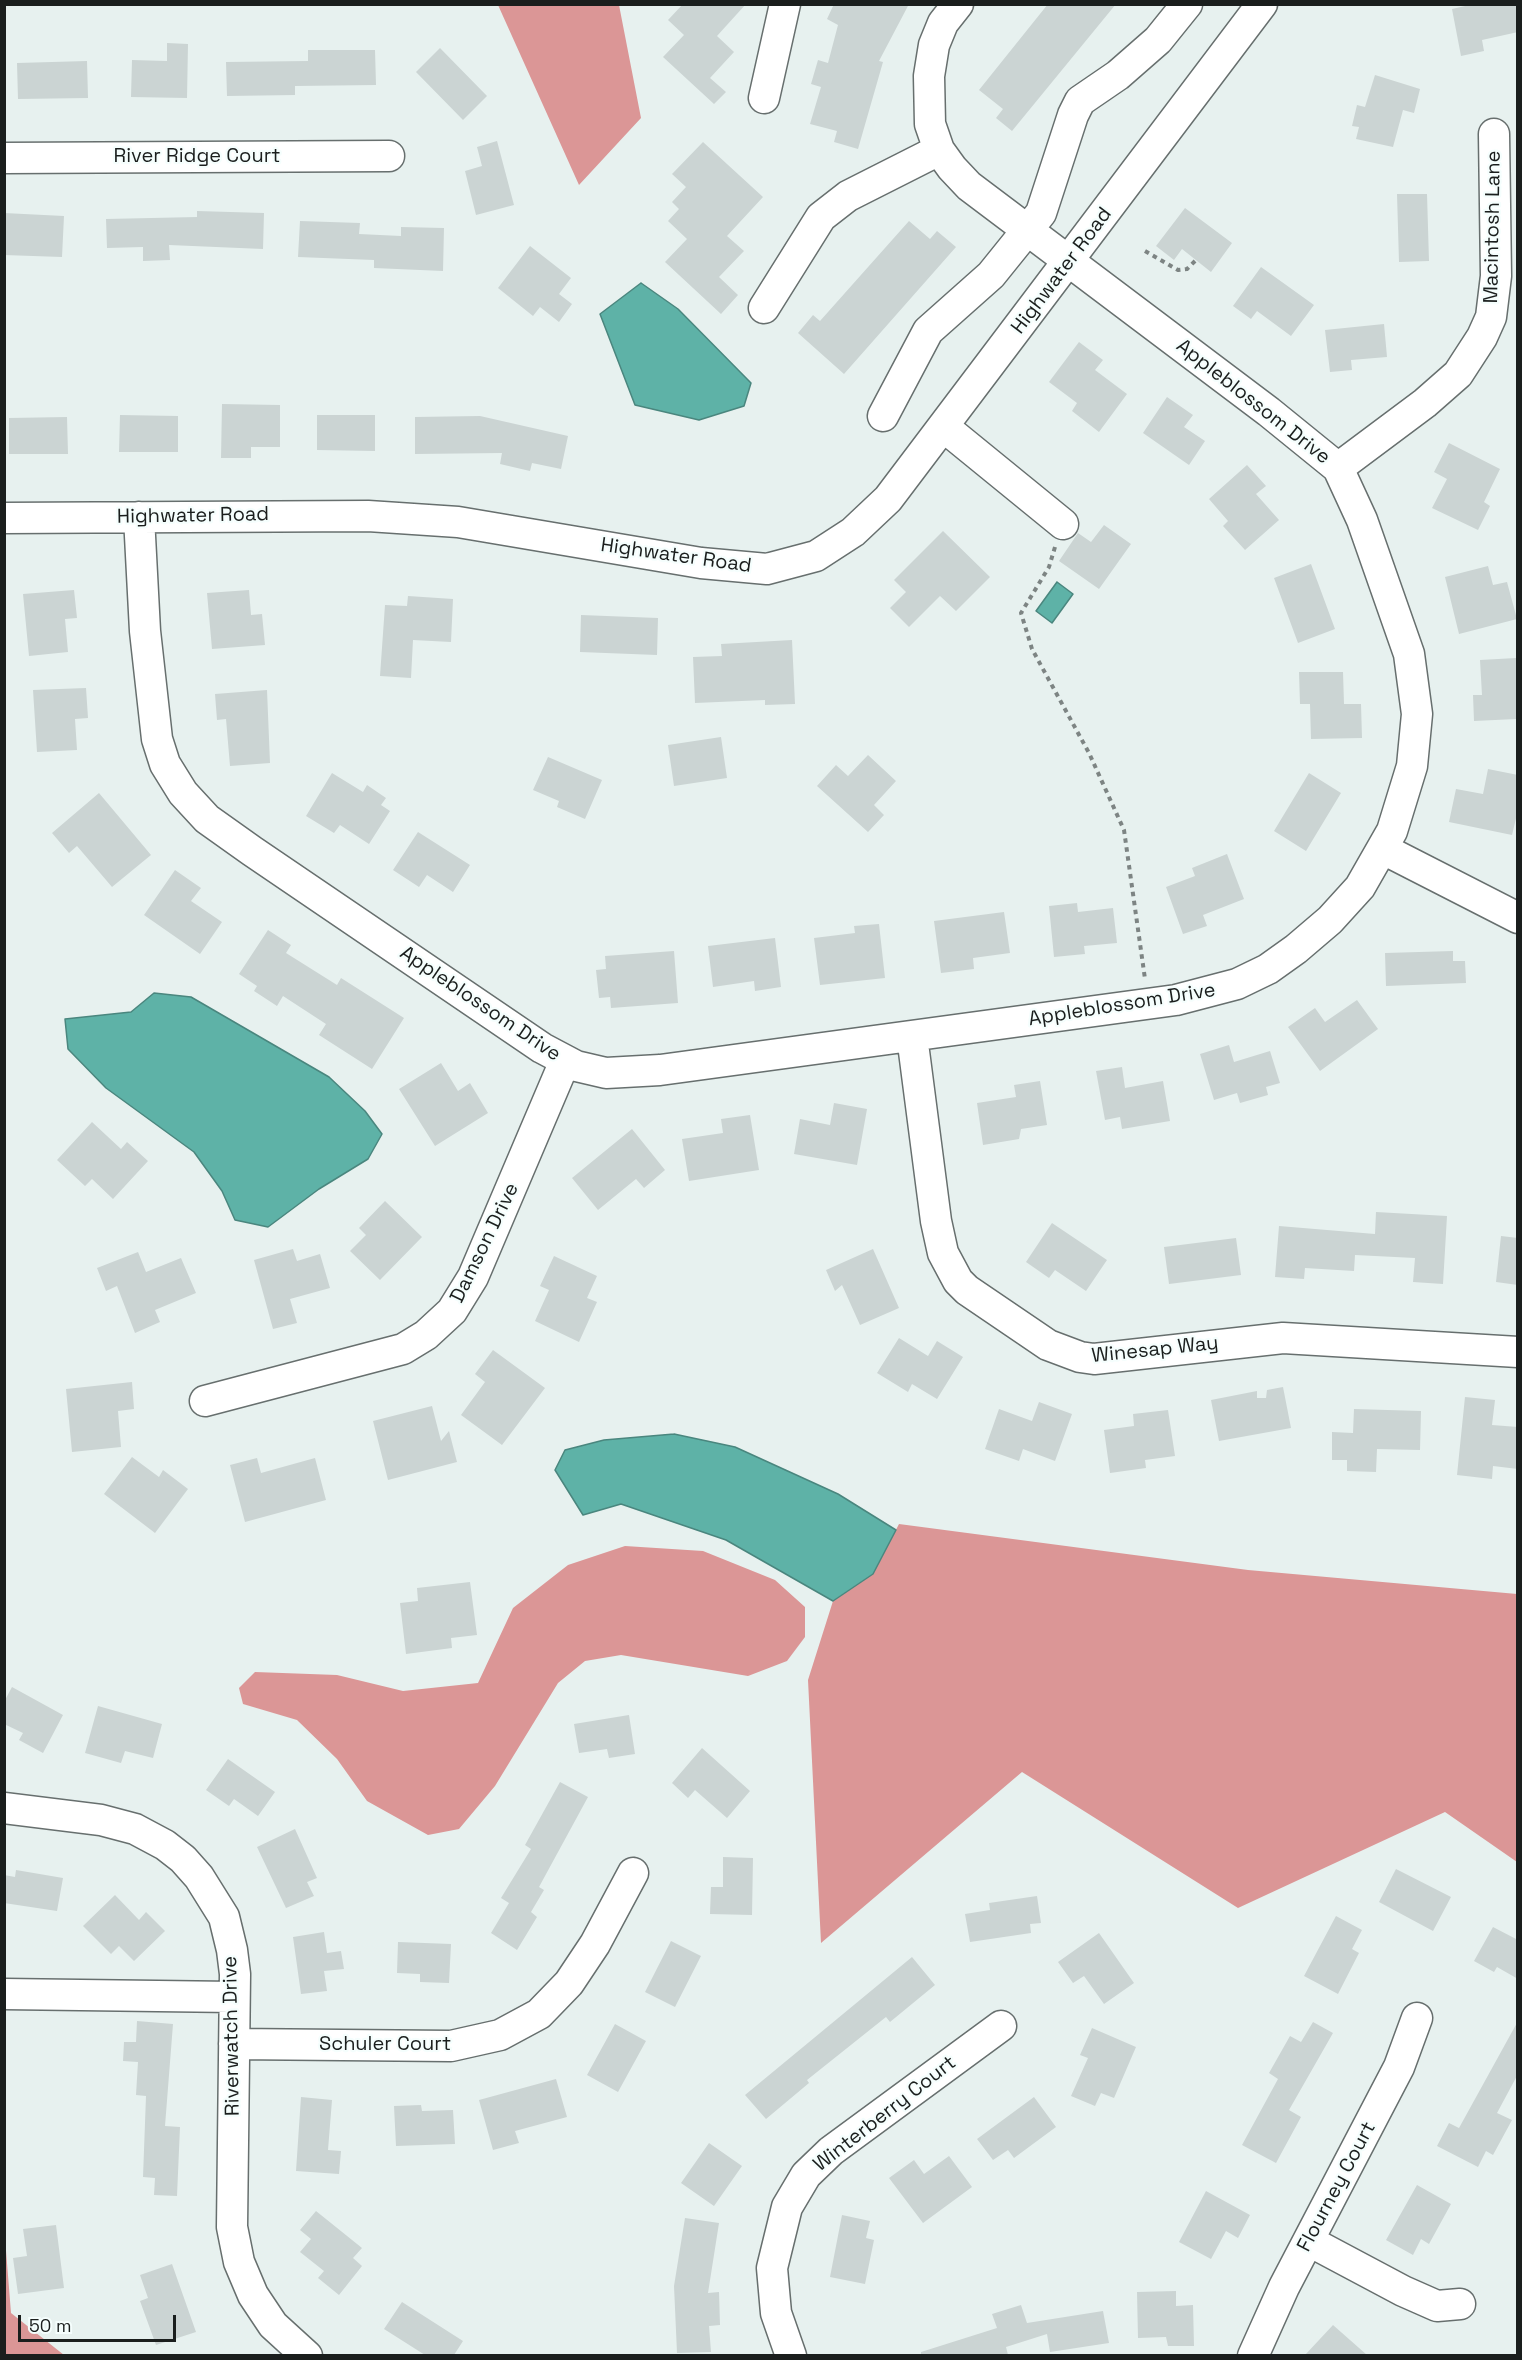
<!DOCTYPE html>
<style>
body{margin:0}
#map{position:relative;width:1522px;height:2360px;overflow:hidden;background:#e7f1ef;font-family:"Space Grotesk",sans-serif}
canvas{display:block}
.frame{position:absolute;inset:0;border:6px solid #1a1e1d;pointer-events:none}
.scale{position:absolute;left:18px;top:2315px;width:158px;height:27px;box-sizing:border-box;border:3px solid #1a1e1d;border-top:0;padding-left:8px;font-size:18px;line-height:21px;white-space:nowrap;color:#1a1e1d;-webkit-text-stroke:4px #f5fefd;paint-order:stroke}
</style>
<div id="map">
<canvas width="1522" height="2360"></canvas>
<div class="frame"></div>
<div class="scale">50 m</div>
</div>
<script>
const context = document.querySelector('canvas').getContext('2d');
context.lineJoin = 'round';
function fill(path, color) {
  context.fillStyle = color;
  context.fill(path, 'evenodd');
}
function poly(rows) {
  const path = new Path2D();
  for (const r of rows) {
    path.moveTo(r[0], r[1]);
    for (let i = 2; i < r.length; i += 2) path.lineTo(r[i], r[i + 1]);
  }
  return path;
}
function trace(path, color, width, dash) {
  context.strokeStyle = color;
  context.lineWidth = width;
  context.lineCap = dash ? 'butt' : 'round';
  context.setLineDash(dash || []);
  context.stroke(path);
}
function label(font, color, halo, rows, align = 'center') {
  context.font = font + ' "Space Grotesk",sans-serif';
  context.lineWidth = 4.5;
  context.setLineDash([]);
  context.textBaseline = 'middle';
  context.strokeStyle = halo;
  context.fillStyle = color;
  for (const [text, x, y, turn = 0] of rows) {
    context.save();
    context.translate(x, y);
    context.rotate((+turn || 0) * Math.PI / 180);
    context.textAlign = isNaN(turn) ? turn : align;
    if (halo) context.strokeText(text, 0, 0);
    context.fillText(text, 0, 0);
    context.restore();
  }
}
const forest = poly([
 [498,5,619,5,641,118,579,185],
 [899,1524,1248,1570,1517,1594,1517,1862,1445,1812,1238,1908,1022,1772,821,1943,808,1680,833,1601,873,1574],
 [625,1546,703,1551,775,1580,805,1607,805,1637,787,1661,748,1676,621,1655,585,1661,558,1683,495,1786,459,1829,428,1835,367,1801,337,1759,297,1720,243,1704,239,1688,255,1672,337,1675,403,1691,478,1683,513,1608,568,1565],
 [5,2238,11,2313,64,2355,5,2355]
]);
const water = poly([
 [641,283,678,309,751,383,744,406,699,420,635,405,600,314,641,283],
 [1057,582,1073,594,1052,623,1036,611,1057,582],
 [154,993,191,997,329,1077,365,1111,382,1134,368,1159,319,1189,268,1227,235,1220,222,1191,194,1152,106,1088,68,1049,65,1019,131,1012,154,993],
 [674,1434,735,1447,838,1494,896,1530,873,1574,833,1601,726,1540,621,1504,583,1515,555,1470,565,1450,604,1440,674,1434]
]);
const building = poly([
 [683,4,746,4,717,36,734,52,710,78,726,92,714,104,663,57,684,35,668,20],
 [834,4,909,4,879,61,883,62,858,149,834,142,837,131,810,124,821,87,811,84,818,60,828,63,838,25,827,19],
 [1048,4,1116,4,1012,131,996,118,1003,109,979,90],
 [1474,4,1518,4,1518,32,1482,40,1484,51,1461,56,1452,9],
 [167,43,188,44,187,98,131,97,132,60,167,61],
 [440,48,487,96,463,120,416,72],
 [308,50,375,50,376,85,295,86,295,95,227,96,226,62,308,61],
 [87,61,88,98,18,99,17,63],
 [1375,75,1420,89,1414,113,1403,110,1393,147,1356,139,1359,127,1352,126,1357,105,1365,107],
 [497,141,514,205,476,215,465,171,482,166,477,147],
 [703,142,763,197,727,236,744,251,719,277,738,295,721,314,665,262,687,239,668,221,679,209,672,202,686,187,672,174],
 [1397,194,1427,194,1429,261,1399,262],
 [1185,208,1232,243,1211,272,1182,249,1174,260,1156,246],
 [197,211,264,213,263,249,169,245,170,260,143,261,143,247,107,248,106,219,197,217],
 [4,213,64,216,62,257,4,255],
 [300,221,360,223,359,234,401,236,401,227,444,228,443,271,374,268,374,260,298,257],
 [909,221,930,239,937,231,956,247,844,374,798,333,813,315,820,321],
 [530,246,571,278,559,294,572,304,559,322,540,307,533,316,498,288],
 [1261,267,1314,305,1291,336,1257,311,1251,319,1233,306],
 [1384,324,1387,357,1351,360,1352,370,1330,372,1325,330],
 [1079,342,1103,360,1095,370,1127,394,1099,432,1072,411,1077,403,1049,382],
 [1167,397,1193,415,1184,427,1205,441,1189,465,1143,433],
 [222,404,280,405,280,447,251,447,251,458,221,458],
 [120,415,178,416,178,452,119,452],
 [317,415,375,415,375,451,317,450],
 [480,416,568,436,561,469,532,463,530,471,500,464,502,453,415,454,415,417],
 [67,417,68,454,9,454,9,418],
 [1449,443,1500,469,1484,502,1490,506,1478,530,1432,508,1447,479,1434,472],
 [1247,465,1266,486,1256,494,1279,520,1245,550,1223,526,1228,521,1209,499],
 [1104,525,1131,544,1099,589,1059,561,1078,533,1091,542],
 [943,531,990,577,956,611,940,596,909,627,890,608,906,592,894,580],
 [1311,564,1335,629,1298,643,1274,578],
 [1488,566,1493,585,1507,582,1517,619,1459,634,1445,577],
 [74,590,77,618,65,619,68,652,29,656,23,594],
 [249,590,251,615,262,614,265,645,212,649,207,593],
 [408,596,453,599,451,642,413,640,411,678,380,676,385,605,407,606],
 [581,615,658,618,657,655,580,652],
 [792,640,795,704,765,705,765,700,695,703,693,657,722,656,721,644],
 [1516,658,1516,719,1474,721,1473,695,1482,695,1480,660],
 [1299,672,1343,672,1344,704,1361,704,1362,738,1311,739,1310,704,1300,704],
 [86,688,88,718,75,719,77,750,37,752,33,690],
 [267,690,270,763,230,766,226,719,217,720,215,694],
 [721,737,727,778,674,786,668,745],
 [868,755,896,781,874,805,884,815,868,832,817,786,836,765,848,776],
 [548,757,602,780,585,819,557,807,559,801,533,790],
 [1488,769,1518,775,1518,810,1512,835,1449,822,1456,789,1483,794],
 [332,773,363,792,367,785,386,798,381,805,390,811,369,844,340,825,334,833,306,816],
 [1309,773,1341,793,1306,851,1274,831],
 [99,793,151,855,112,887,77,846,69,853,52,833],
 [418,832,470,865,453,892,427,875,419,887,393,870],
 [1227,854,1244,899,1203,915,1207,926,1183,934,1166,887,1195,876,1192,868],
 [175,870,201,888,191,901,222,922,200,954,144,915],
 [1077,903,1078,912,1113,908,1117,943,1084,946,1085,954,1054,957,1049,906],
 [1004,912,1010,953,973,958,974,969,941,973,934,921],
 [879,924,885,978,820,985,814,938,855,933,854,926],
 [268,930,291,945,286,953,337,985,341,978,404,1018,372,1069,319,1035,326,1024,283,996,277,1006,254,991,257,986,239,974],
 [775,938,781,987,755,991,754,981,713,987,708,946],
 [674,951,678,1003,611,1008,610,997,599,998,596,970,606,969,605,956],
 [1453,951,1453,961,1465,961,1466,983,1386,986,1385,953],
 [1357,1000,1378,1029,1320,1071,1288,1027,1315,1008,1325,1022],
 [1229,1045,1234,1062,1270,1051,1280,1083,1266,1087,1268,1095,1240,1103,1237,1093,1214,1100,1200,1054],
 [441,1063,458,1091,470,1083,488,1113,435,1146,399,1089],
 [1122,1067,1125,1088,1163,1081,1170,1121,1122,1129,1120,1117,1105,1120,1096,1071],
 [1040,1081,1047,1125,1021,1129,1019,1139,983,1145,977,1103,1016,1097,1014,1085],
 [834,1103,867,1109,857,1165,794,1154,800,1119,830,1125],
 [750,1115,759,1170,689,1181,682,1139,723,1133,721,1119],
 [92,1122,121,1149,127,1142,148,1161,113,1199,92,1179,85,1186,57,1160],
 [632,1129,665,1170,644,1188,636,1179,598,1210,572,1178],
 [385,1201,422,1237,380,1280,350,1251,366,1235,359,1228],
 [1376,1212,1447,1216,1443,1284,1413,1282,1415,1258,1355,1255,1354,1271,1305,1268,1304,1279,1275,1277,1279,1226,1375,1234],
 [1052,1223,1107,1260,1086,1291,1055,1270,1049,1278,1026,1262],
 [1501,1236,1518,1238,1518,1285,1496,1282],
 [1236,1238,1241,1275,1169,1284,1164,1247],
 [293,1249,297,1261,320,1254,330,1288,290,1299,297,1323,273,1329,254,1260],
 [873,1249,899,1308,860,1325,842,1285,835,1291,826,1270],
 [138,1252,146,1272,181,1258,196,1293,155,1310,160,1322,135,1333,117,1286,106,1291,97,1268],
 [554,1256,597,1276,587,1298,597,1302,579,1342,535,1321,549,1290,540,1286],
 [899,1338,928,1356,937,1341,963,1357,937,1399,912,1384,908,1392,877,1373],
 [493,1350,545,1388,502,1445,461,1415,485,1382,475,1374],
 [132,1382,134,1409,118,1411,121,1447,72,1452,66,1389],
 [1283,1387,1291,1428,1219,1441,1211,1400,1257,1391,1257,1398,1266,1398,1267,1390],
 [1465,1397,1495,1400,1492,1425,1518,1427,1518,1469,1493,1466,1492,1479,1457,1475],
 [1039,1402,1072,1414,1055,1461,1023,1449,1019,1461,985,1449,999,1409,1032,1421],
 [432,1406,441,1441,449,1431,457,1462,388,1480,373,1421],
 [1354,1409,1421,1411,1420,1450,1377,1449,1376,1472,1347,1471,1347,1460,1332,1460,1332,1432,1353,1433],
 [1168,1410,1175,1456,1145,1460,1146,1468,1110,1473,1104,1430,1134,1426,1133,1414],
 [132,1457,159,1477,163,1470,188,1489,155,1533,104,1494],
 [257,1458,261,1473,315,1458,326,1500,245,1522,230,1465],
 [470,1582,477,1635,451,1638,452,1648,406,1654,400,1603,418,1601,417,1588],
 [12,1687,63,1715,43,1753,19,1740,23,1733,4,1724,4,1702],
 [98,1706,162,1724,153,1758,125,1751,121,1763,85,1753],
 [629,1715,635,1754,609,1758,607,1749,579,1753,574,1724],
 [702,1748,750,1791,727,1818,695,1790,688,1798,672,1783],
 [228,1759,275,1792,258,1816,234,1799,229,1806,206,1790],
 [560,1782,588,1797,539,1887,544,1890,531,1912,537,1917,517,1950,491,1933,509,1903,501,1898,531,1849,525,1845],
 [295,1829,317,1878,307,1882,314,1896,286,1908,257,1847],
 [723,1857,753,1858,752,1915,710,1914,711,1887,723,1887],
 [1396,1869,1451,1897,1433,1931,1379,1902],
 [16,1870,63,1878,57,1911,4,1903,4,1875,15,1877],
 [115,1895,139,1920,146,1912,165,1931,134,1961,119,1946,111,1954,83,1926],
 [1037,1896,1041,1923,1030,1924,1031,1933,970,1942,965,1914,990,1910,989,1903],
 [1336,1916,1362,1930,1352,1949,1359,1953,1338,1994,1304,1976],
 [1493,1927,1518,1940,1518,1979,1497,1967,1494,1972,1474,1961],
 [324,1932,327,1953,341,1951,344,1969,324,1971,327,1991,301,1994,293,1937],
 [1099,1933,1134,1983,1104,2004,1084,1976,1073,1983,1058,1962],
 [671,1941,701,1956,675,2007,645,1992],
 [398,1942,451,1944,449,1983,420,1982,420,1974,397,1973],
 [912,1957,935,1985,890,2022,886,2017,807,2080,809,2083,766,2119,745,2095],
 [137,2021,173,2024,165,2126,180,2127,177,2196,154,2195,155,2178,143,2177,146,2096,136,2095,138,2062,123,2061,124,2042,136,2042],
 [1518,2021,1518,2074,1497,2113,1512,2120,1493,2155,1486,2151,1478,2167,1437,2146,1449,2123,1459,2128],
 [1313,2022,1333,2033,1289,2110,1301,2117,1276,2163,1242,2145,1278,2079,1269,2073,1290,2036,1301,2042],
 [615,2024,646,2041,618,2092,587,2075],
 [1092,2028,1136,2047,1114,2098,1101,2093,1095,2106,1071,2096,1088,2058,1080,2055],
 [556,2079,567,2117,515,2131,519,2143,493,2150,479,2100],
 [301,2097,332,2100,328,2150,341,2151,339,2174,296,2171],
 [1034,2097,1056,2127,1014,2158,1008,2150,993,2160,977,2139],
 [421,2105,422,2111,453,2110,455,2144,396,2146,394,2106],
 [709,2143,742,2166,714,2206,681,2183],
 [949,2156,972,2187,923,2223,889,2178,914,2160,924,2174],
 [1417,2185,1451,2204,1429,2244,1421,2239,1413,2255,1386,2240],
 [1206,2191,1250,2215,1238,2238,1226,2231,1211,2259,1179,2242],
 [316,2211,362,2248,353,2258,362,2266,339,2295,318,2278,324,2271,300,2252,311,2239,300,2230],
 [842,2215,870,2221,866,2238,874,2240,865,2284,830,2277],
 [685,2218,719,2223,708,2293,719,2292,720,2325,709,2326,711,2352,677,2353,674,2286],
 [56,2225,64,2288,18,2294,13,2258,27,2256,23,2229],
 [172,2264,196,2332,156,2345,140,2301,148,2298,140,2275],
 [1176,2291,1176,2306,1193,2305,1194,2346,1168,2346,1166,2337,1138,2338,1137,2292],
 [402,2302,463,2341,454,2355,425,2355,384,2329],
 [1021,2305,1027,2323,1103,2311,1109,2343,1050,2352,1047,2334,1006,2347,1008,2355,921,2355,921,2352,997,2328,992,2314],
 [1333,2325,1367,2355,1305,2355]
]);
const path = poly([
 [1145,251,1178,270,1187,269,1196,260],
 [1055,547,1049,567,1021,613,1032,649,1089,753,1124,830,1145,979]
]);
const minor = poly([
 [764,98,785,4],
 [4,158,389,156],
 [764,308,821,217,848,196,939,150],
 [883,416,928,331,991,275,1041,213,1073,115,1080,101,1118,75,1158,40,1187,4],
 [944,427,1063,524],
 [1338,468,1425,403,1458,374,1482,337,1491,317,1496,276,1494,134],
 [139,517,145,631,157,739,165,764,183,793,207,819,252,851,542,1048,576,1066,606,1073,660,1070,1176,1000,1237,984,1268,969,1296,949,1330,920,1360,887,1392,831,1412,766,1417,714,1409,654,1362,520,1338,468,1269,412,969,186,952,168,939,150,930,124,929,76,934,45,943,23,958,4],
 [4,518,368,516,458,522,701,563,767,569,816,556,853,532,888,499,1262,4],
 [1383,849,1518,918],
 [912,1036,936,1221,943,1253,958,1281,967,1290,1048,1345,1080,1357,1094,1359,1283,1338,1518,1352],
 [205,1401,403,1349,426,1335,452,1311,473,1277,565,1061],
 [4,1808,101,1820,135,1829,165,1845,183,1859,199,1877,224,1917,232,1950,235,1974,232,2227,239,2262,253,2295,273,2325,307,2356],
 [4,1994,234,1997],
 [234,2044,451,2046,500,2035,539,2014,569,1983,595,1944,633,1873],
 [1309,2241,1403,2291,1437,2306,1460,2304],
 [791,2356,776,2313,772,2268,787,2207,806,2175,831,2151,1001,2026],
 [1253,2356,1284,2287,1399,2067,1417,2018]
]);
const streetNames = [
 ["River Ridge Court",197,157],
 ["Macintosh Lane",1493,227,-89],
 ["Highwater Road",1062,271,-53],
 ["Appleblossom Drive",1253,402,38],
 ["Highwater Road",193,516,-1],
 ["Highwater Road",676,556,8],
 ["Appleblossom Drive",480,1004,34],
 ["Appleblossom Drive",1122,1005,-9],
 ["Damson Drive",485,1243,-64],
 ["Winesap Way",1155,1350,-6],
 ["Riverwatch Drive",232,2036,-91],
 ["Schuler Court",385,2045],
 ["Winterberry Court",885,2114,-38],
 ["Flourney Court",1337,2187,-62]
];
fill(forest, '#db9696');
fill(water, '#5eb2a7');
trace(water, '#4a867e', 1.5);
fill(building, '#cbd4d3');
trace(minor, '#676f6e', 33);
trace(path, '#7d8483', 4, [4.5, 4.5]);
trace(minor, '#fff', 30);
label('20px', '#1a1e1d', '#f5fefd', streetNames);
</script>
